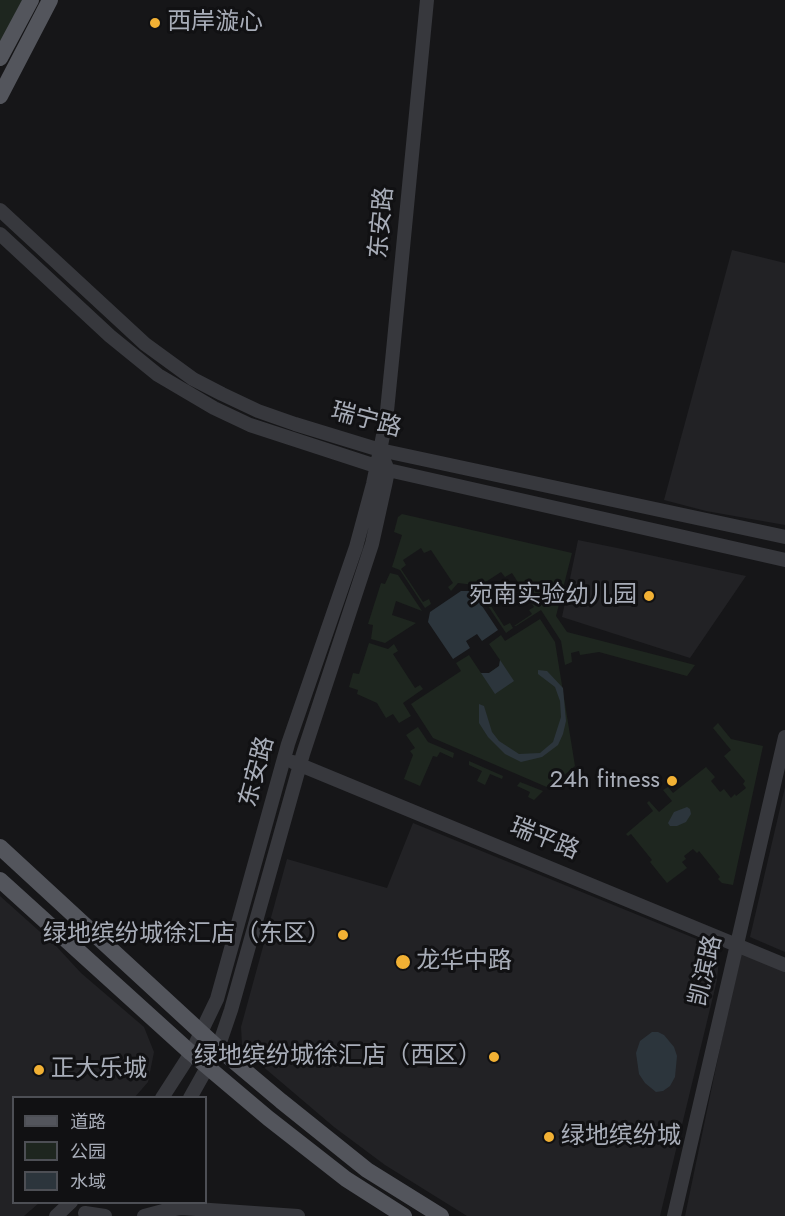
<!DOCTYPE html>
<meta charset="utf-8">
<style>
body{margin:0}
#map{position:relative;width:785px;height:1216px;overflow:hidden;background:#161618;font-family:Jost,"Noto Sans SC",sans-serif}
canvas{display:block}
.legend{position:absolute;left:12px;top:1096px;width:195px;height:108px;box-sizing:border-box;background:#111113;border:2px solid #4d4f55;margin:0;padding:8px 10px;list-style:none;font-size:18px;color:#a8adb8}
.legend li{display:flex;align-items:center;gap:12px;height:30px}
.legend b{width:30px;border:2px solid #4d4f55}
</style>
<div id="map">
<canvas width="785" height="1216"></canvas>
<ul class="legend">
<li><b style="height:8px;background:#53555c"></b>道路</li>
<li><b style="height:16px;background:#1e261f"></b>公园</li>
<li><b style="height:16px;background:#2c353c"></b>水域</li>
</ul>
</div>
<script>
const context = document.querySelector('canvas').getContext('2d');
context.lineJoin = 'round';
function fill(path, color) {
  context.fillStyle = color;
  context.fill(path, 'evenodd');
}
function poly(rows) {
  const path = new Path2D();
  for (const r of rows) {
    path.moveTo(r[0], r[1]);
    for (let i = 2; i < r.length; i += 2) path.lineTo(r[i], r[i + 1]);
  }
  return path;
}
function trace(path, color, width, dash) {
  context.strokeStyle = color;
  context.lineWidth = width;
  context.lineCap = dash ? 'butt' : 'round';
  context.setLineDash(dash || []);
  context.stroke(path);
}
function label(font, color, halo, rows, align = 'center') {
  context.font = font + ' Jost,"Noto Sans SC",sans-serif';
  context.lineWidth = 6;
  context.setLineDash([]);
  context.textBaseline = 'middle';
  context.strokeStyle = halo;
  context.fillStyle = color;
  for (const [text, x, y, turn = 0] of rows) {
    context.save();
    context.translate(x, y);
    context.rotate((+turn || 0) * Math.PI / 180);
    context.textAlign = isNaN(turn) ? turn : align;
    if (halo) context.strokeText(text, 0, 0);
    context.fillText(text, 0, 0);
    context.restore();
  }
}
const built = poly([
 [732,250,785,263,785,525,706,511,664,500],
 [578,540,622,549,746,576,690,658,562,617],
 [785,787,785,952,750,937],
 [413,823,704,942,714,949,719,959,717,980,660,1216,467,1216,385,1165,334,1127,247,1053,242,1045,241,1027,287,859,387,888],
 [0,896,57,947,81,973,144,1027,154,1052,148,1082,135,1097,14,1098,14,1202,39,1203,24,1216,0,1216],
 [740,952,785,972,785,1216,685,1216]
]);
const green = poly([
 [0,0,22,0,0,44],
 [402,514,572,553,556,616,567,632,695,665,687,676,599,652,580,655,579,651,571,653,572,662,565,665,561,641,541,610,516,626,514,626,532,614,529,610,534,607,512,573,505,577,501,572,484,583,487,588,482,592,504,626,510,623,513,628,506,633,474,585,458,583,451,591,448,587,453,583,431,550,424,553,421,548,403,560,406,565,401,569,423,602,429,599,431,604,425,608,400,570,392,567,402,535,394,532,398,517],
 [390,573,398,575,422,611,396,601,392,615,416,623,385,643,371,639,373,625,368,624,381,583,385,584],
 [540,619,555,642,575,766,549,788,433,738,411,704,461,671,456,663,469,655,481,673,489,673,499,666,500,660,489,644,501,635,505,641],
 [369,643,388,649,394,644,398,651,393,654,415,688,420,685,423,689,403,703,411,716,399,723,393,714,386,718,377,703,357,694,358,690,349,687,353,673,359,674],
 [718,723,731,739,763,746,733,885,722,883,718,879,720,877,699,851,697,853,693,849,684,856,686,859,682,862,687,868,667,883,650,862,652,860,631,834,628,836,626,834,653,811,647,803,649,801,659,812,672,801,663,790,668,787,673,793,706,767,715,777,711,781,720,792,724,789,731,798,735,794,736,796,746,788,743,784,745,781,724,756,731,750,713,728],
 [418,727,428,742,454,753,453,758,440,752,437,757,433,756,420,786,404,779,413,755,410,751,415,748,406,735],
 [469,761,503,776,502,779,490,774,485,785,477,781,482,771,469,765],
 [520,782,543,791,534,800,528,797,530,792,517,786]
]);
const water = poly([
 [461,591,472,591,498,630,482,641,477,634,466,641,470,648,453,659,428,622,430,612],
 [500,660,514,681,495,694,481,673,489,673,499,666],
 [538,670,547,671,563,688,566,721,563,734,558,745,542,757,521,762,505,754,488,737,479,723,479,704,484,706,492,732,499,741,519,754,540,753,553,742,561,717,560,701,555,687,538,674],
 [687,807,690,809,691,814,686,822,677,826,670,826,668,823,674,812],
 [652,1032,658,1032,664,1035,674,1047,677,1056,675,1077,670,1086,663,1091,656,1092,645,1083,639,1074,636,1053,640,1041]
]);
const minor = poly([
 [0,210,145,344,193,379,222,394,258,411,295,424,380,450,785,537],
 [0,234,110,336,158,375,214,408,250,425,388,470,785,560],
 [293,762,785,965],
 [162,1098,191,1053,217,999,288,744,356,547,373,484,386,421,393,351,427,0],
 [190,1098,218,1048,231,1010,303,754,372,544,386,481,388,470,385,463],
 [85,1213,105,1216],
 [56,1216,71,1202],
 [144,1216,163,1211,181,1208,298,1216],
 [674,1216,785,737]
]);
const major = poly([
 [0,58,31,0],
 [0,96,50,0],
 [0,847,218,1048,281,1101,367,1170,441,1216],
 [0,880,191,1053,268,1118,346,1179,404,1216]
]);
const markers = [
 [155,23,6,"#f2b134"],
 [649,596,6,"#f2b134"],
 [672,781,6,"#f2b134"],
 [343,935,6,"#f2b134"],
 [403,962,8,"#f2b134"],
 [494,1057,6,"#f2b134"],
 [39,1070,6,"#f2b134"],
 [549,1137,6,"#f2b134"]
];
const poiNames = [
 ["西岸漩心",167,23],
 ["宛南实验幼儿园",637,596,"right"],
 ["24h fitness",660,781,"right"],
 ["绿地缤纷城徐汇店（东区）",331,935,"right"],
 ["龙华中路",416,962],
 ["绿地缤纷城徐汇店（西区）",482,1057,"right"],
 ["正大乐城",51,1070],
 ["绿地缤纷城",561,1137]
];
const streetNames = [
 ["东安路",383,223,-85],
 ["瑞宁路",366,421,15],
 ["东安路",258,772,-75],
 ["瑞平路",544,840,22],
 ["凯滨路",707,971,-77]
];
fill(built, '#222225');
fill(green, '#1e261f');
fill(water, '#2c353c');
trace(minor, '#37383d', 14);
trace(major, '#53555c', 16);
for (const [x, y, r, color] of markers) {
  const dot = new Path2D();
  dot.arc(x, y, r, 0, 2 * Math.PI);
  context.fillStyle = color;
  context.fill(dot);
  trace(dot, '#111113', 2);
}
label('24px', '#a8adb8', '#111113', poiNames, 'left');
label('24px', '#a8adb8', '#111113', streetNames);
</script>
